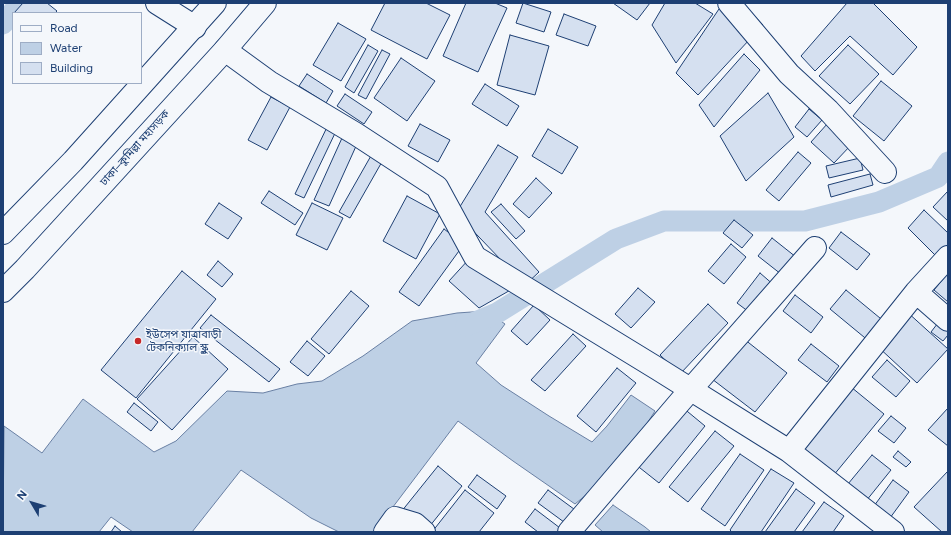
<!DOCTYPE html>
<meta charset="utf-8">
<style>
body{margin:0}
#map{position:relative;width:951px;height:535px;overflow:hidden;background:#f4f7fb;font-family:Figtree,sans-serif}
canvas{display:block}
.frame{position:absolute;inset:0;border:4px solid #1d3f73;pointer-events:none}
.legend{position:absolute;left:12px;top:12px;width:130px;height:72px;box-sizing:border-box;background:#f4f7fb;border:1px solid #9eadc5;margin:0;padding:5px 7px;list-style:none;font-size:12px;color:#1d3f73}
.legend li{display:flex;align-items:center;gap:8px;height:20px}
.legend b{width:20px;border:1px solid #9eadc5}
.north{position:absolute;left:12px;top:483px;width:40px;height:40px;-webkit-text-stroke:3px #f4f7fb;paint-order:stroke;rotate:308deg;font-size:11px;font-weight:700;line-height:16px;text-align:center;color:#1d3f73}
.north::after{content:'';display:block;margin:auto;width:14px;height:18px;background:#1d3f73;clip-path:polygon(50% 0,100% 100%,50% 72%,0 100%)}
</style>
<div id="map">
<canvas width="951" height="535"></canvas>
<div class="frame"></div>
<ul class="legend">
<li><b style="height:5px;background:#f4f7fb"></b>Road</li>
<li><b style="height:11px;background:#bed0e5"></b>Water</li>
<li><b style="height:11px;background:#d5e0f0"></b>Building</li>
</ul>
<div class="north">N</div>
</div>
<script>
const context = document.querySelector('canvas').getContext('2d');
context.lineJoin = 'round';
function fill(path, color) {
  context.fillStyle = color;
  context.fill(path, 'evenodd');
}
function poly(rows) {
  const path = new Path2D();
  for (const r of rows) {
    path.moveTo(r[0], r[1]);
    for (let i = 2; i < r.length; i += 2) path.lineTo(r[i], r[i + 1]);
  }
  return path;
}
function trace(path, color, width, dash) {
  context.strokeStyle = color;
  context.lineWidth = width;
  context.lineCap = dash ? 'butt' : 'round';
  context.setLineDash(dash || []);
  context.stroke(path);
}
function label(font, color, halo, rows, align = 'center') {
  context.font = font + ' Figtree,"Noto Sans Bengali",sans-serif';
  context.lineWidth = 3;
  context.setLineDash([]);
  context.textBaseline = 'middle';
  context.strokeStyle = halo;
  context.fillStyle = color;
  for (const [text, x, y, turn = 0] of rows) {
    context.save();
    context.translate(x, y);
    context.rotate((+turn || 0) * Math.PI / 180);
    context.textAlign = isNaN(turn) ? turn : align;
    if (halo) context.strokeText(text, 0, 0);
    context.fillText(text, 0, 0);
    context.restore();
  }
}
const water = poly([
 [486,311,505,324,476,363,501,385,549,416,592,442,607,426,631,395,655,411,639,436,609,476,575,504,513,461,458,421,374,532,339,532,311,518,241,470,192,532,133,532,111,517,99,532,3,532,4,426,42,453,83,399,154,452,176,441,227,391,263,393,297,384,322,381,363,356,412,321,457,313,486,311],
 [613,505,645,527,651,532,603,532,595,525,613,505]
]);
const canal = poly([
 [3,24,20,3],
 [466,326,497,313,616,239,664,221,805,221,879,202,938,177,948,162]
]);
const building = poly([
 [23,3,47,3,57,11,55,13,14,13,23,3],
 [385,3,426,3,450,15,427,59,371,30,385,3],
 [466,3,495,3,507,8,478,72,443,56,466,3],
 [523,3,551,12,544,32,516,23,523,3],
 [613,3,650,3,637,20,613,3],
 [665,3,695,3,713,14,676,63,652,25,665,3],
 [723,3,742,3,763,25,698,95,676,73,723,3],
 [847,3,873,3,917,47,893,75,850,36,815,71,801,56,847,3],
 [564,14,596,26,588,46,556,35,564,14],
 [338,23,366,39,341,81,313,65,338,23],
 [510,35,549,46,535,95,497,85,510,35],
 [368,45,378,51,354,93,345,87,368,45],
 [848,45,879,74,850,104,819,76,848,45],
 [382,50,390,54,366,99,358,95,382,50],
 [744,54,760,70,714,127,699,105,744,54],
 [401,58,435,81,407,121,374,98,401,58],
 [307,74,333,91,326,103,299,86,307,74],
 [881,81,912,106,884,141,853,116,881,81],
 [485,84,519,106,507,126,472,104,485,84],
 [768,93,794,137,746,181,720,136,768,93],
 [345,94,372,112,364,124,337,106,345,94],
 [271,97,290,107,267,150,248,140,271,97],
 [809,109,822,120,807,137,795,127,809,109],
 [329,123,338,127,304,198,295,194,329,123],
 [828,123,851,145,834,163,811,142,828,123],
 [420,124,450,140,438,162,408,146,420,124],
 [548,129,578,147,562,174,532,156,548,129],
 [342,138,357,144,329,206,314,200,342,138],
 [498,145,518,157,485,212,539,272,525,285,456,213,498,145],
 [798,152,811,163,779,201,766,190,798,152],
 [372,154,383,160,350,218,339,212,372,154],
 [860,158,863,170,829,178,826,166,860,158],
 [870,174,873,185,831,197,828,185,870,174],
 [536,178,552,193,529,218,513,204,536,178],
 [269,191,303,213,295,225,261,203,269,191],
 [948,191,948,221,933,207,948,191],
 [407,196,440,214,416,259,383,241,407,196],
 [219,203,242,218,228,239,205,224,219,203],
 [312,203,343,218,327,250,296,235,312,203],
 [501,204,525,231,516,239,491,212,501,204],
 [924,210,948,233,948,244,936,256,908,228,924,210],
 [734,220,753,235,742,248,723,233,734,220],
 [444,229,464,244,419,306,399,292,444,229],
 [841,232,870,254,857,270,829,248,841,232],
 [772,238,801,261,786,278,758,256,772,238],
 [731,244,746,257,724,284,708,271,731,244],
 [470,258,514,288,479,308,449,281,470,258],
 [218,261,233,274,222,287,207,275,218,261],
 [182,271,216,299,136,398,101,370,182,271],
 [760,273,775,286,753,315,737,303,760,273],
 [948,273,948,302,934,290,948,273],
 [638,288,655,302,631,328,615,314,638,288],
 [846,290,886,323,870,342,830,309,846,290],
 [351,291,369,306,329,354,311,339,351,291],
 [795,295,823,317,811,333,783,311,795,295],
 [708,304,728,323,680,374,660,355,708,304],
 [534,305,550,320,527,345,511,331,534,305],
 [906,311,948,349,917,383,876,345,906,311],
 [211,315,280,369,269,382,200,328,211,315],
 [941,319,948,325,948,335,943,341,931,332,941,319],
 [573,334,586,346,545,391,531,380,573,334],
 [193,337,228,369,172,430,137,399,193,337],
 [744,339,787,373,755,412,712,379,744,339],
 [307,341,325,356,308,376,290,362,307,341],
 [811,344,839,366,827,382,798,360,811,344],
 [887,360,910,381,896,397,872,377,887,360],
 [617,368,636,383,596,432,577,416,617,368],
 [851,387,884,414,833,476,800,449,851,387],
 [134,403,158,422,151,431,127,412,134,403],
 [682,407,705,426,659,483,635,464,682,407],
 [948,408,948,446,928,430,948,408],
 [891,416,906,428,894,443,878,431,891,416],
 [715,431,734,446,688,502,669,487,715,431],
 [898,451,911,462,906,467,893,457,898,451],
 [740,454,764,470,725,526,701,509,740,454],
 [872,455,891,470,862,506,843,490,872,455],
 [438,466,462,486,425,532,397,517,438,466],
 [771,469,794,483,761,532,732,532,730,530,771,469],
 [948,471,948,532,942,532,914,507,948,471],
 [477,475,506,496,497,509,468,487,477,475],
 [893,480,909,492,890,518,874,506,893,480],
 [796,489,815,503,794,532,765,532,796,489],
 [465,490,494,513,479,532,432,532,465,490],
 [548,490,578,512,568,525,538,503,548,490],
 [824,502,844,516,833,532,802,532,824,502],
 [535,509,564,531,563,532,538,532,525,522,535,509],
 [115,526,122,532,111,532,115,526]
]);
const minor = poly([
 [157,3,195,27],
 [729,3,789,74,828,110,885,172],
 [225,50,269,82,356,134,437,187,475,257,658,369,789,451,893,532],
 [916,292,948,320],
 [789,451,916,292,948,257],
 [385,532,395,518,415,524,424,532],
 [569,532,691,389,815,248]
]);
const highway = poly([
 [3,233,73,161,215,3],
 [3,291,25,269,225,50,265,3]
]);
const markers = [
 [138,341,4,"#c62828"]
];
const streetNames = [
 ["ঢাকা–কুমিল্লা মহাসড়ক",135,148,-48]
];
const poiNames = [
 ["ইউসেপ যাত্রাবাড়ী",146,335],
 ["টেকনিক্যাল স্কুল",146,348]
];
fill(water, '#bed0e5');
trace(water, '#687fa3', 1);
trace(canal, '#bed0e5', 21);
fill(building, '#d5e0f0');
trace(building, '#1d3f73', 1);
trace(minor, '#1d3f73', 24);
trace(highway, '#1d3f73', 24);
trace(minor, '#f4f7fb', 22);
trace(highway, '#f4f7fb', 22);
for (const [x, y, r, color] of markers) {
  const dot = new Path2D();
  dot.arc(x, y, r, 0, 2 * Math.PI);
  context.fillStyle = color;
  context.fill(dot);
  trace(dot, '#f4f7fb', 1.5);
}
label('11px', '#1d3f73', '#f4f7fb', streetNames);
label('11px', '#1d3f73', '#f4f7fb', poiNames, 'left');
</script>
